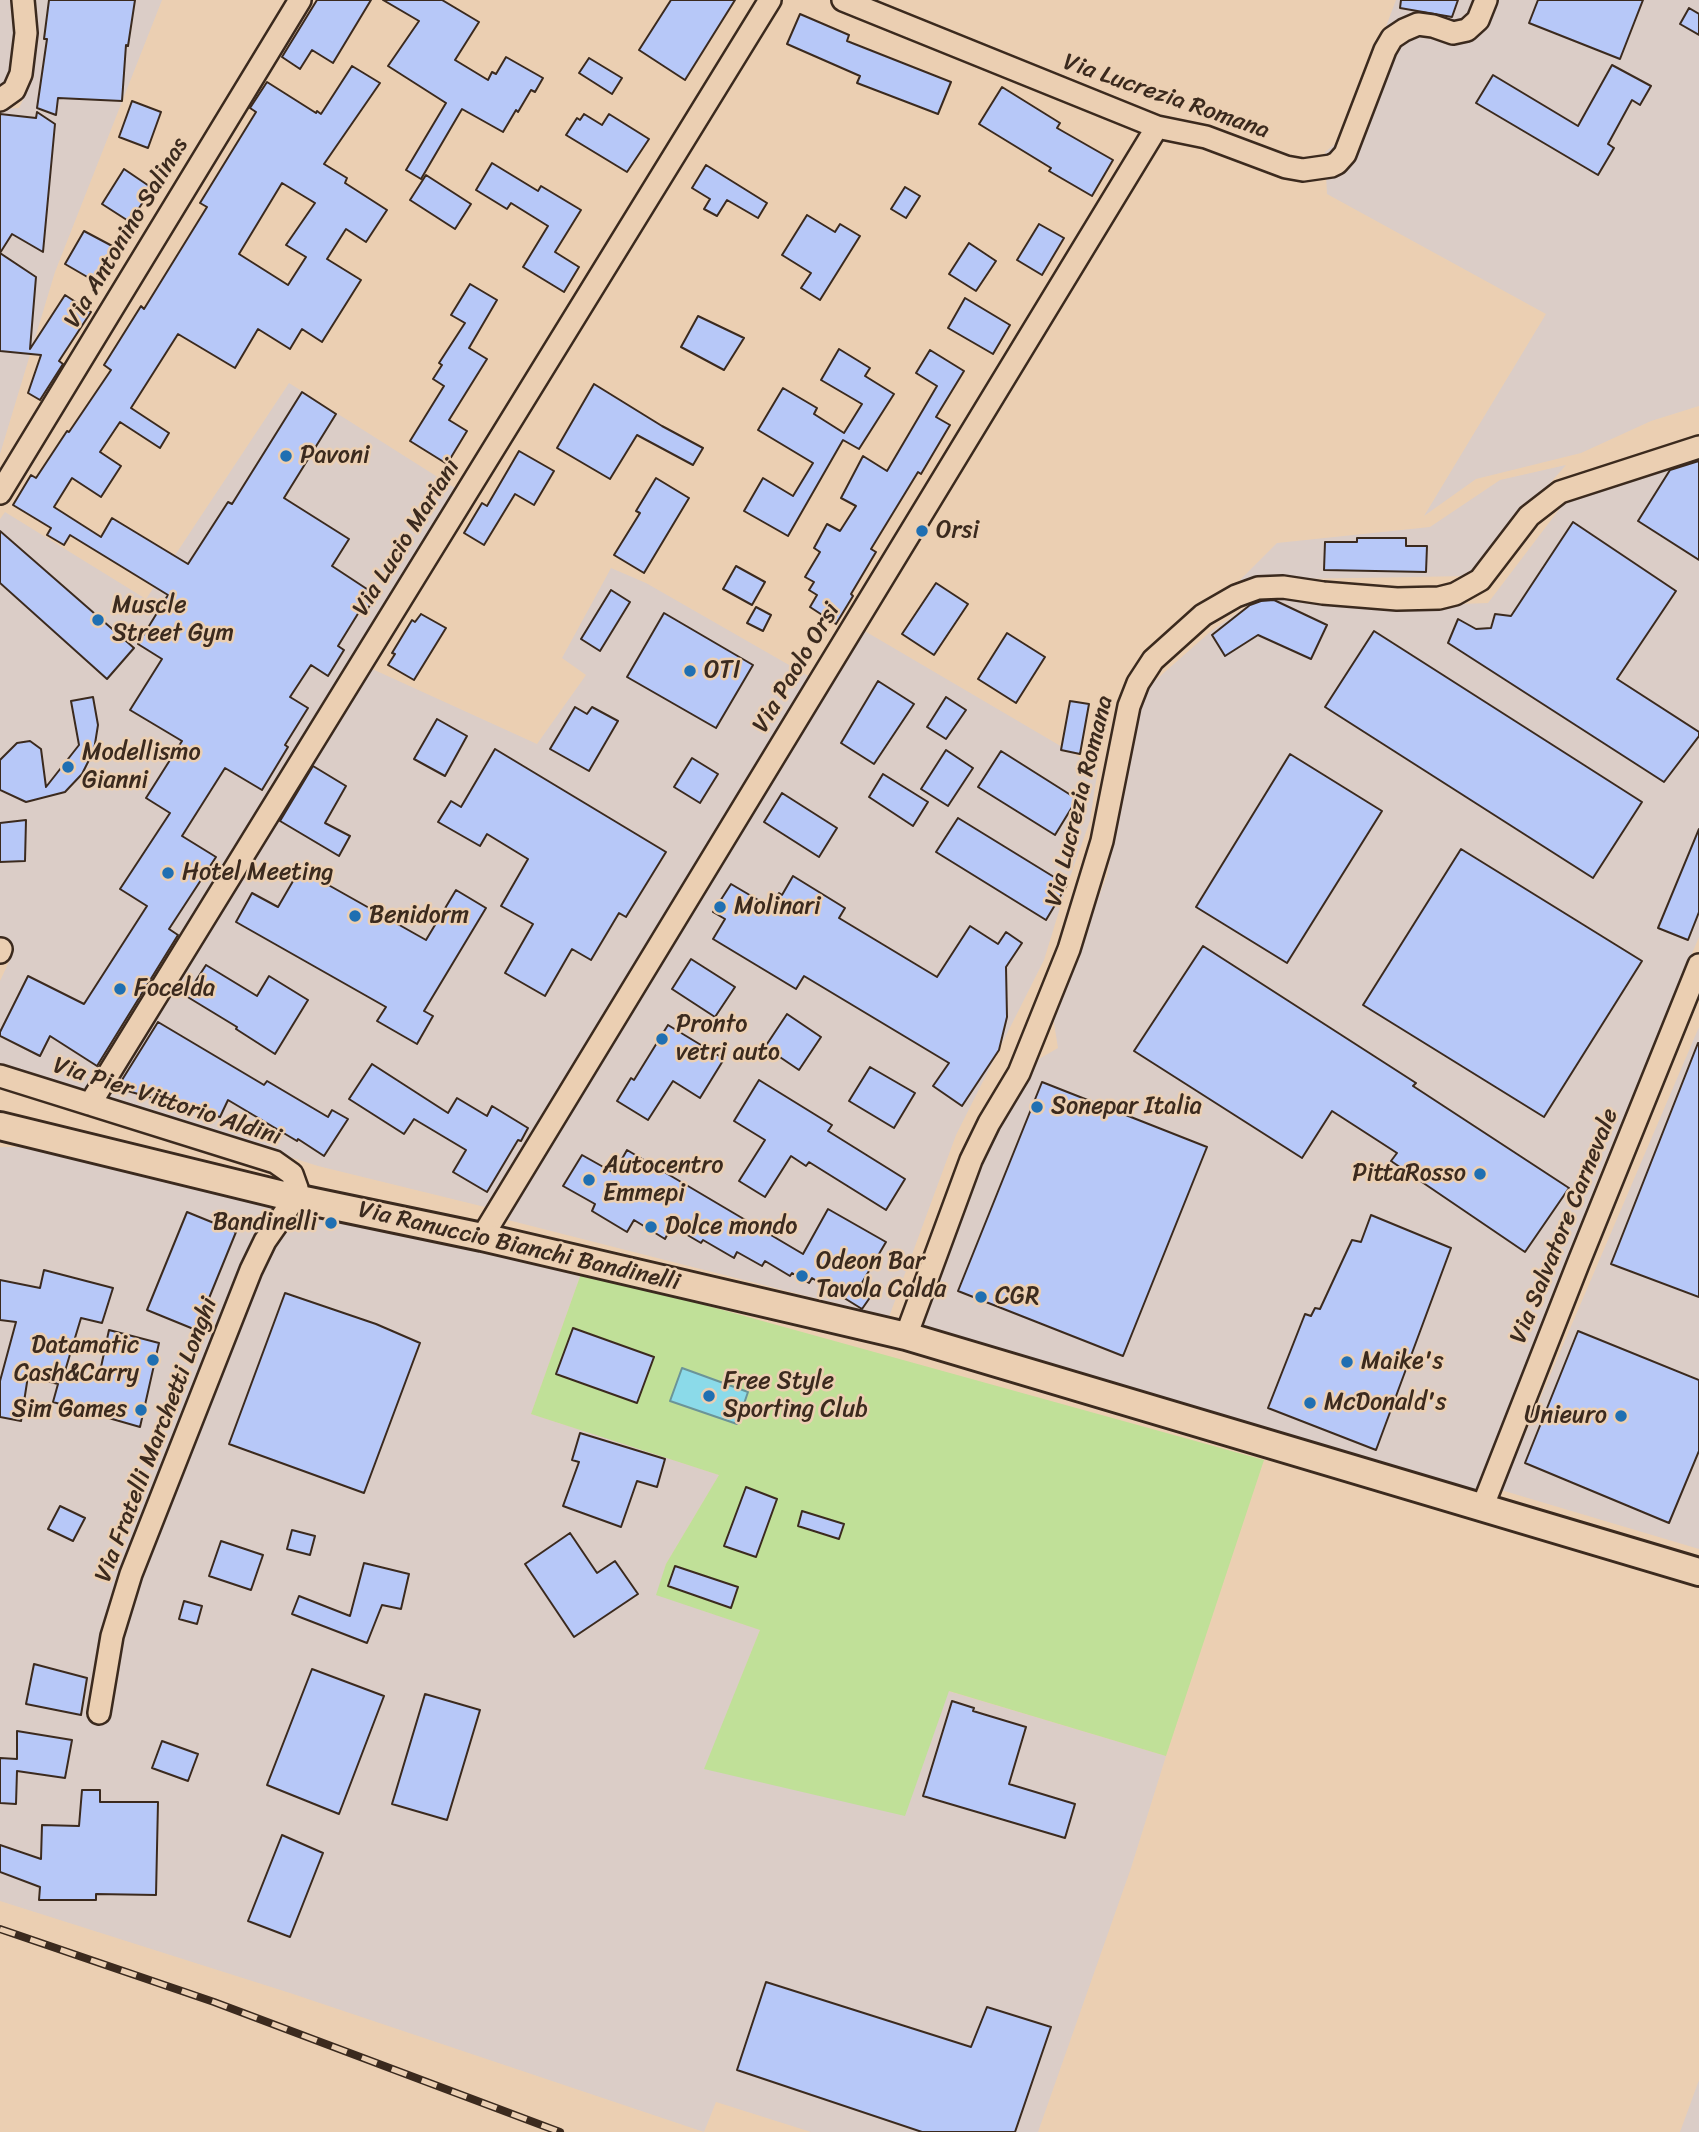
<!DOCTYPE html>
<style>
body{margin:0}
canvas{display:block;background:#ebcfb2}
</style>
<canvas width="1699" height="2132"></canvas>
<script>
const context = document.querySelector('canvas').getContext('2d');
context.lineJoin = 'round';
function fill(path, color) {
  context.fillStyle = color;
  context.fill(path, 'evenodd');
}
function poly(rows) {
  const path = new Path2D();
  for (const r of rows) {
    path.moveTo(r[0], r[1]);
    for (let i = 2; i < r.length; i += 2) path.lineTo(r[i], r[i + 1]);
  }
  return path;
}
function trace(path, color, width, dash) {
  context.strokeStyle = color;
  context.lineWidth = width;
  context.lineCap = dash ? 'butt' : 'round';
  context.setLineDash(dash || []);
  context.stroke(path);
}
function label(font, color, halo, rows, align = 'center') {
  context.font = font + ' Sriracha,sans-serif';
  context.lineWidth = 5;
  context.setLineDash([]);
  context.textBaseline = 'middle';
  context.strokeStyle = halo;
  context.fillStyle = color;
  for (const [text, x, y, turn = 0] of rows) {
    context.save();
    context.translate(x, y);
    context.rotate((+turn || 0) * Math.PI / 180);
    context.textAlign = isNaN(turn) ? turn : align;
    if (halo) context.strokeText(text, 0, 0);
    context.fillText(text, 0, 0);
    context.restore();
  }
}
const built = poly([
 [0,0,15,0,17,70,0,88],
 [34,0,162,0,55,272,0,454,0,109,19,108,34,77],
 [1396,0,1699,0,1699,406,1651,421,1581,453,1476,479,1424,516,1546,314,1327,194,1325,152,1344,137],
 [289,383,455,488,317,720,87,1091,0,1067,0,981,14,951,0,944,0,519,5,512,146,599],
 [1699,456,1699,937,1595,1186,1603,1193,1478,1498,919,1333,994,1135,1032,1063,1058,1048,1053,1017,1107,875,1140,694,1210,632,1266,593,1350,608,1488,603,1564,503],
 [1566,465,1469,576,1240,580,1277,543,1430,527,1500,480],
 [611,568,646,583,810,677,485,1207,318,1166,103,1098,370,668,537,744,586,675,562,658],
 [863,630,1098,768,1090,821,1067,885,1044,960,956,1135,889,1317,500,1218],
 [1699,1027,1699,1549,1501,1490],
 [0,1147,25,1147,582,1271,531,1414,719,1475,666,1564,657,1595,760,1630,705,1768,948,1691,1166,1756,1131,1868,1038,2132,811,2132,716,2102,704,2132,290,1993,0,1901],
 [1699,2080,1699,2132,1680,2132]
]);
const green = poly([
 [582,1271,1264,1460,1166,1756,949,1691,905,1816,704,1769,760,1630,656,1595,666,1564,719,1475,531,1414]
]);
const water = poly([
 [682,1368,748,1392,737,1424,670,1401,682,1368]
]);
const building = poly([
 [49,0,135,0,128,46,126,45,122,101,58,98,56,115,37,108,47,39,44,39,49,0],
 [317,0,371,0,333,63,312,50,300,69,282,57,317,0],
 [383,0,442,0,479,22,455,60,488,80,492,72,496,74,506,57,543,78,535,92,531,90,518,112,516,110,503,132,462,109,421,179,406,170,446,103,388,66,419,21,383,0],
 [671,0,735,0,685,80,639,50,671,0],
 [1401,0,1458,0,1452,17,1400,8,1401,0],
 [1538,0,1643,0,1620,59,1529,23,1538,0],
 [1689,8,1699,14,1699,35,1680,24,1689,8],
 [800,14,849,35,847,41,951,82,938,114,857,83,860,76,787,44,800,14],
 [589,58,622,78,612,94,579,73,589,58],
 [1612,65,1651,86,1640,105,1632,100,1608,144,1614,148,1598,175,1476,103,1493,75,1578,126,1612,65],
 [352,66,380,83,324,164,347,178,345,183,387,210,366,242,346,229,327,259,361,280,322,342,302,329,290,349,258,329,235,368,178,334,131,408,169,433,160,448,120,422,100,452,121,466,101,497,72,478,54,507,101,537,112,518,188,564,228,502,232,504,302,392,336,414,284,498,349,539,332,566,376,595,364,615,359,612,338,646,344,650,328,676,311,665,290,697,308,708,285,745,288,747,262,790,225,768,182,836,216,857,169,929,178,935,97,1066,50,1036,40,1056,0,1036,0,1032,28,976,84,1004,147,906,120,889,170,813,146,798,182,741,130,710,162,659,138,644,168,595,70,535,64,545,47,535,51,528,13,505,31,475,36,478,67,431,69,432,111,370,104,365,141,306,144,309,207,207,200,203,256,112,250,108,267,82,316,113,317,111,321,114,352,66],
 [282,183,315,203,286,245,306,257,288,285,239,254,282,183],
 [1002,87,1060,123,1057,128,1113,160,1092,196,1049,171,1051,168,979,124,1002,87],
 [132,101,161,112,148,148,119,137,132,101],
 [37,112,55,124,43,252,12,234,0,253,36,277,30,349,65,295,91,312,59,361,63,364,40,400,28,393,41,355,0,351,0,114,36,118,37,112],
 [584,114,602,125,609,114,649,139,627,172,566,135,577,118,580,120,584,114],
 [492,163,538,191,541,186,581,210,555,252,579,267,564,292,523,267,548,226,511,203,507,209,476,190,492,163],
 [706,165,767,203,758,218,727,200,717,216,704,209,710,199,692,188,706,165],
 [124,169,152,188,130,222,102,204,124,169],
 [426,175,471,204,455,229,410,200,426,175],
 [905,187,920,196,906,218,891,209,905,187],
 [807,215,835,232,840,224,860,236,820,300,801,288,811,273,782,255,807,215],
 [1039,224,1064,238,1042,275,1017,260,1039,224],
 [84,231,116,248,96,282,65,264,84,231],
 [969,243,996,261,976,291,949,274,969,243],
 [470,284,497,300,469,348,487,359,449,420,467,431,447,464,410,441,444,386,433,379,442,365,439,363,465,323,451,315,470,284],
 [965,298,1010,325,993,354,948,328,965,298],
 [698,316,744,338,724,370,681,347,698,316],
 [839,349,870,368,865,376,894,394,859,449,843,440,788,536,744,511,763,478,793,496,813,463,758,430,783,388,817,408,814,414,844,433,862,404,821,380,839,349],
 [930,350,964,371,936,417,950,425,921,474,918,472,871,549,876,552,851,594,853,596,836,624,810,607,817,595,809,590,814,582,805,577,820,552,814,548,827,524,840,531,856,506,841,498,863,456,887,471,937,386,916,373,930,350],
 [594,384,662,426,703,448,693,465,637,435,610,479,557,448,594,384],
 [519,451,554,471,534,505,515,494,484,545,464,533,482,503,487,506,519,451],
 [1699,461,1699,560,1638,521,1670,470,1699,461],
 [656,478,689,498,644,573,614,555,640,513,636,511,656,478],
 [1573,522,1676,591,1617,679,1699,732,1699,736,1664,782,1448,643,1458,619,1476,629,1491,628,1495,614,1511,616,1573,522],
 [0,531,134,648,107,679,0,583,0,531],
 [1357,538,1406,538,1406,546,1427,546,1426,572,1324,570,1325,542,1357,542,1357,538],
 [736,566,765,582,752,605,723,589,736,566],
 [936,583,968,604,934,655,902,634,936,583],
 [611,590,630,602,600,651,581,639,611,590],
 [1274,600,1327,625,1311,659,1258,635,1225,656,1212,635,1250,605,1261,601,1274,600],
 [756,607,771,615,763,631,747,623,756,607],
 [664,613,753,665,716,728,627,677,664,613],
 [421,614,446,628,414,680,388,665,395,654,392,653,412,620,415,622,421,614],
 [1374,631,1642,802,1593,878,1325,707,1374,631],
 [1007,633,1045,657,1016,703,978,679,1007,633],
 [878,681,914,704,874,764,841,743,878,681],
 [93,697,98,725,94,750,82,774,65,792,26,802,0,790,0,760,17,743,30,741,41,749,46,787,79,745,71,701,93,697],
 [946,697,966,710,946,739,927,727,946,697],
 [1070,701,1089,704,1080,754,1061,750,1070,701],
 [575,707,587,714,592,707,618,721,589,771,550,749,575,707],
 [437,719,467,736,445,776,414,759,437,719],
 [495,749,666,852,626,917,619,913,591,960,572,949,545,996,505,973,533,924,501,906,528,859,487,834,480,846,438,822,451,801,461,807,495,749],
 [946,750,973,768,948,806,921,789,946,750],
 [1001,751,1077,799,1055,835,978,787,1001,751],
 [1290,754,1382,811,1287,963,1196,907,1290,754],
 [692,758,718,774,700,803,674,787,692,758],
 [313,766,346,786,325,823,350,836,339,856,280,821,313,766],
 [883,774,928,802,913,826,869,797,883,774],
 [782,793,837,828,819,857,764,822,782,793],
 [958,818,1067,885,1046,920,936,852,958,818],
 [26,820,25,861,0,862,0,823,26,820],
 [1699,829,1699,912,1688,940,1658,928,1699,829],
 [1461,849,1642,961,1544,1117,1363,1005,1461,849],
 [300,869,426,940,456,890,486,908,424,1011,433,1016,417,1044,377,1021,386,1007,236,922,252,893,278,907,300,869],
 [793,876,845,908,839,918,937,977,970,926,998,944,1006,932,1022,943,1006,967,1007,1017,999,1050,962,1106,933,1086,949,1063,804,976,796,989,713,939,725,919,713,912,731,884,770,907,779,893,782,895,793,876],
 [1203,946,1416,1083,1413,1086,1569,1188,1525,1252,1391,1161,1397,1153,1332,1111,1302,1158,1134,1051,1203,946],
 [691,959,735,987,715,1017,672,989,691,959],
 [206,965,257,996,269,976,308,1000,275,1054,236,1029,237,1027,186,996,206,965],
 [787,1014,821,1037,799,1070,765,1047,787,1014],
 [158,1022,264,1085,267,1081,328,1117,332,1110,348,1119,324,1156,298,1139,297,1141,228,1100,220,1117,117,1088,158,1022],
 [668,1025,724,1059,700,1098,673,1081,648,1120,617,1101,631,1078,634,1080,668,1025],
 [1698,1043,1699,1043,1699,1297,1611,1264,1698,1043],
 [372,1064,448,1113,457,1098,487,1116,492,1106,528,1128,521,1141,518,1140,487,1192,453,1172,466,1150,414,1119,404,1134,349,1099,372,1064],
 [870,1067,915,1093,894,1128,849,1101,870,1067],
 [759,1080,832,1125,828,1131,905,1179,886,1210,809,1162,806,1166,791,1156,765,1197,739,1181,765,1140,734,1121,759,1080],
 [1042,1082,1207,1147,1123,1356,958,1291,1042,1082],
 [627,1150,803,1254,828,1209,886,1242,859,1288,871,1296,862,1309,812,1278,809,1283,792,1273,790,1276,765,1261,762,1266,737,1252,734,1258,703,1240,701,1243,672,1226,665,1239,634,1220,627,1232,592,1211,595,1204,563,1186,582,1155,614,1173,627,1150],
 [187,1212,236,1232,196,1330,147,1310,187,1212],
 [1371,1215,1451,1248,1376,1450,1268,1408,1305,1314,1311,1316,1315,1308,1320,1309,1352,1240,1361,1242,1371,1215],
 [44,1270,113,1288,102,1323,81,1318,65,1371,98,1381,109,1330,159,1343,140,1427,53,1402,58,1384,28,1376,21,1421,0,1417,0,1381,16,1322,0,1320,0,1280,40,1288,44,1270],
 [285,1293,376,1324,420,1343,364,1493,229,1444,285,1293],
 [573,1328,654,1357,637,1403,556,1374,573,1328],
 [1578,1331,1699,1380,1699,1451,1669,1523,1525,1463,1578,1331],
 [580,1433,665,1459,657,1487,637,1481,621,1527,563,1506,579,1462,572,1460,580,1433],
 [746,1487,777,1499,756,1557,724,1546,746,1487],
 [60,1506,85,1518,73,1541,48,1529,60,1506],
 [802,1511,844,1524,839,1539,798,1526,802,1511],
 [292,1530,315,1536,310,1555,287,1549,292,1530],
 [570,1533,597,1573,615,1561,638,1594,574,1637,525,1564,570,1533],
 [221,1541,263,1555,251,1590,209,1576,221,1541],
 [364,1563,409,1574,401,1609,382,1605,367,1643,292,1614,299,1596,350,1616,364,1563],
 [675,1566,738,1587,731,1608,668,1586,675,1566],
 [184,1601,202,1606,197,1624,179,1619,184,1601],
 [34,1664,87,1678,81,1715,26,1704,34,1664],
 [312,1669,384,1696,339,1814,267,1785,312,1669],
 [425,1694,480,1710,447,1820,392,1804,425,1694],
 [952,1701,974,1708,973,1711,1026,1727,1009,1784,1075,1804,1065,1838,923,1796,952,1701],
 [17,1731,72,1740,65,1778,17,1771,16,1804,0,1803,0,1758,17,1759,17,1731],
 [162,1741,198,1754,188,1781,152,1768,162,1741],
 [82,1790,100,1790,100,1802,158,1802,156,1895,96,1894,96,1900,39,1900,40,1887,0,1872,0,1845,41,1859,42,1825,79,1826,82,1790],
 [282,1835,323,1853,290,1937,248,1921,282,1835],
 [766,1982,971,2047,987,2007,1051,2027,1015,2132,922,2132,737,2070,766,1982]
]);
const minor = poly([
 [843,0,1157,127,1206,137,1286,167,1303,170,1331,166,1337,163,1345,154,1385,50,1392,38,1404,30,1418,24,1433,26,1453,33,1467,30,1478,20,1486,0],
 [0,100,14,90,21,74,26,33,23,0],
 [0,493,300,0],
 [0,952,1,949],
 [0,1076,275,1162,292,1174,297,1188,295,1198,265,1241,251,1270,131,1574,112,1636,99,1713],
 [90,1104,770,0],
 [482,1237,1157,127],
 [906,1336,971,1160,989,1123,1019,1073,1069,949,1102,841,1129,706,1138,683,1153,660,1203,615,1236,596,1258,588,1283,587,1323,593,1397,599,1439,598,1455,594,1480,580,1529,516,1560,492,1699,447],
 [1482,1508,1578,1264,1699,965]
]);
const tertiary = poly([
 [0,1126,295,1198,482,1237,906,1336,1699,1572]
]);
const rail = poly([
 [0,1929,214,2002,560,2132]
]);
const markers = [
 [286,456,7,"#1f6fb2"],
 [922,531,7,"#1f6fb2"],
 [98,620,7,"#1f6fb2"],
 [690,671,7,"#1f6fb2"],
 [68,767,7,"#1f6fb2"],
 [168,873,7,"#1f6fb2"],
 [720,907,7,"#1f6fb2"],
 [355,916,7,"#1f6fb2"],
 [120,989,7,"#1f6fb2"],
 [662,1039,7,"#1f6fb2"],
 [1037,1107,7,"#1f6fb2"],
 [1480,1174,7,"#1f6fb2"],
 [589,1180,7,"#1f6fb2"],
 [331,1223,7,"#1f6fb2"],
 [651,1227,7,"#1f6fb2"],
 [802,1276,7,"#1f6fb2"],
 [981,1297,7,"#1f6fb2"],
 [153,1360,7,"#1f6fb2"],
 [1347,1362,7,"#1f6fb2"],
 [709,1396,7,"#1f6fb2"],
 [1310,1403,7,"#1f6fb2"],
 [141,1410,7,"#1f6fb2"],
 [1621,1416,7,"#1f6fb2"]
];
const streetNames = [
 ["Via Lucrezia Romana",1166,97,19],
 ["Via Antonino Salinas",127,233,-59],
 ["Via Lucio Mariani",407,538,-58],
 ["Via Paolo Orsi",797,668,-59],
 ["Via Lucrezia Romana",1080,801,-76],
 ["Via Pier Vittorio Aldini",167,1102,18],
 ["Via Salvatore Carnevale",1565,1226,-68],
 ["Via Ranuccio Bianchi Bandinelli",519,1247,13],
 ["Via Fratelli Marchetti Longhi",157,1440,-69]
];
const poiNames = [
 ["Pavoni",300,456],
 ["Orsi",936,531],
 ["Muscle",112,606],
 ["Street Gym",112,634],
 ["OTI",704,671],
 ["Modellismo",82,753],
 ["Gianni",82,781],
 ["Hotel Meeting",182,873],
 ["Molinari",734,907],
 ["Benidorm",369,916],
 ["Focelda",134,989],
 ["Pronto",676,1025],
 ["vetri auto",676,1053],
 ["Sonepar Italia",1051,1107],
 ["Autocentro",603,1166],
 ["Emmepi",603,1194],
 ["PittaRosso",1466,1174,"right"],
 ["Bandinelli",317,1223,"right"],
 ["Dolce mondo",665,1227],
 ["Odeon Bar",816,1262],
 ["Tavola Calda",816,1290],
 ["CGR",995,1297],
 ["Datamatic",139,1346,"right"],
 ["Cash&Carry",139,1374,"right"],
 ["Maike's",1361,1362],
 ["Free Style",723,1382],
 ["Sporting Club",723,1410],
 ["McDonald's",1324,1403],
 ["Sim Games",127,1410,"right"],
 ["Unieuro",1607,1416,"right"]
];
fill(built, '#dbcdc7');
fill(green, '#c0e098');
fill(water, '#8bdae9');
trace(water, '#6b9498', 2);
fill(building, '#b7c8f8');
trace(building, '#3b2a1e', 2);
trace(minor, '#3b2a1e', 26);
trace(tertiary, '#3b2a1e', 32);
trace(minor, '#ebcfb2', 21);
trace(tertiary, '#ebcfb2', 26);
trace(rail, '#3b2a1e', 8);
trace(rail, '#ebcfb2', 5, [16]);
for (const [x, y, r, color] of markers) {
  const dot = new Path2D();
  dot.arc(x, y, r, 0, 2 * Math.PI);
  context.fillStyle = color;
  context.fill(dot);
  trace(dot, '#ebcfb2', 2.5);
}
label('24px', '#3b2a1e', '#ebcfb2', streetNames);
label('24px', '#3b2a1e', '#ebcfb2', poiNames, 'left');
</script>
